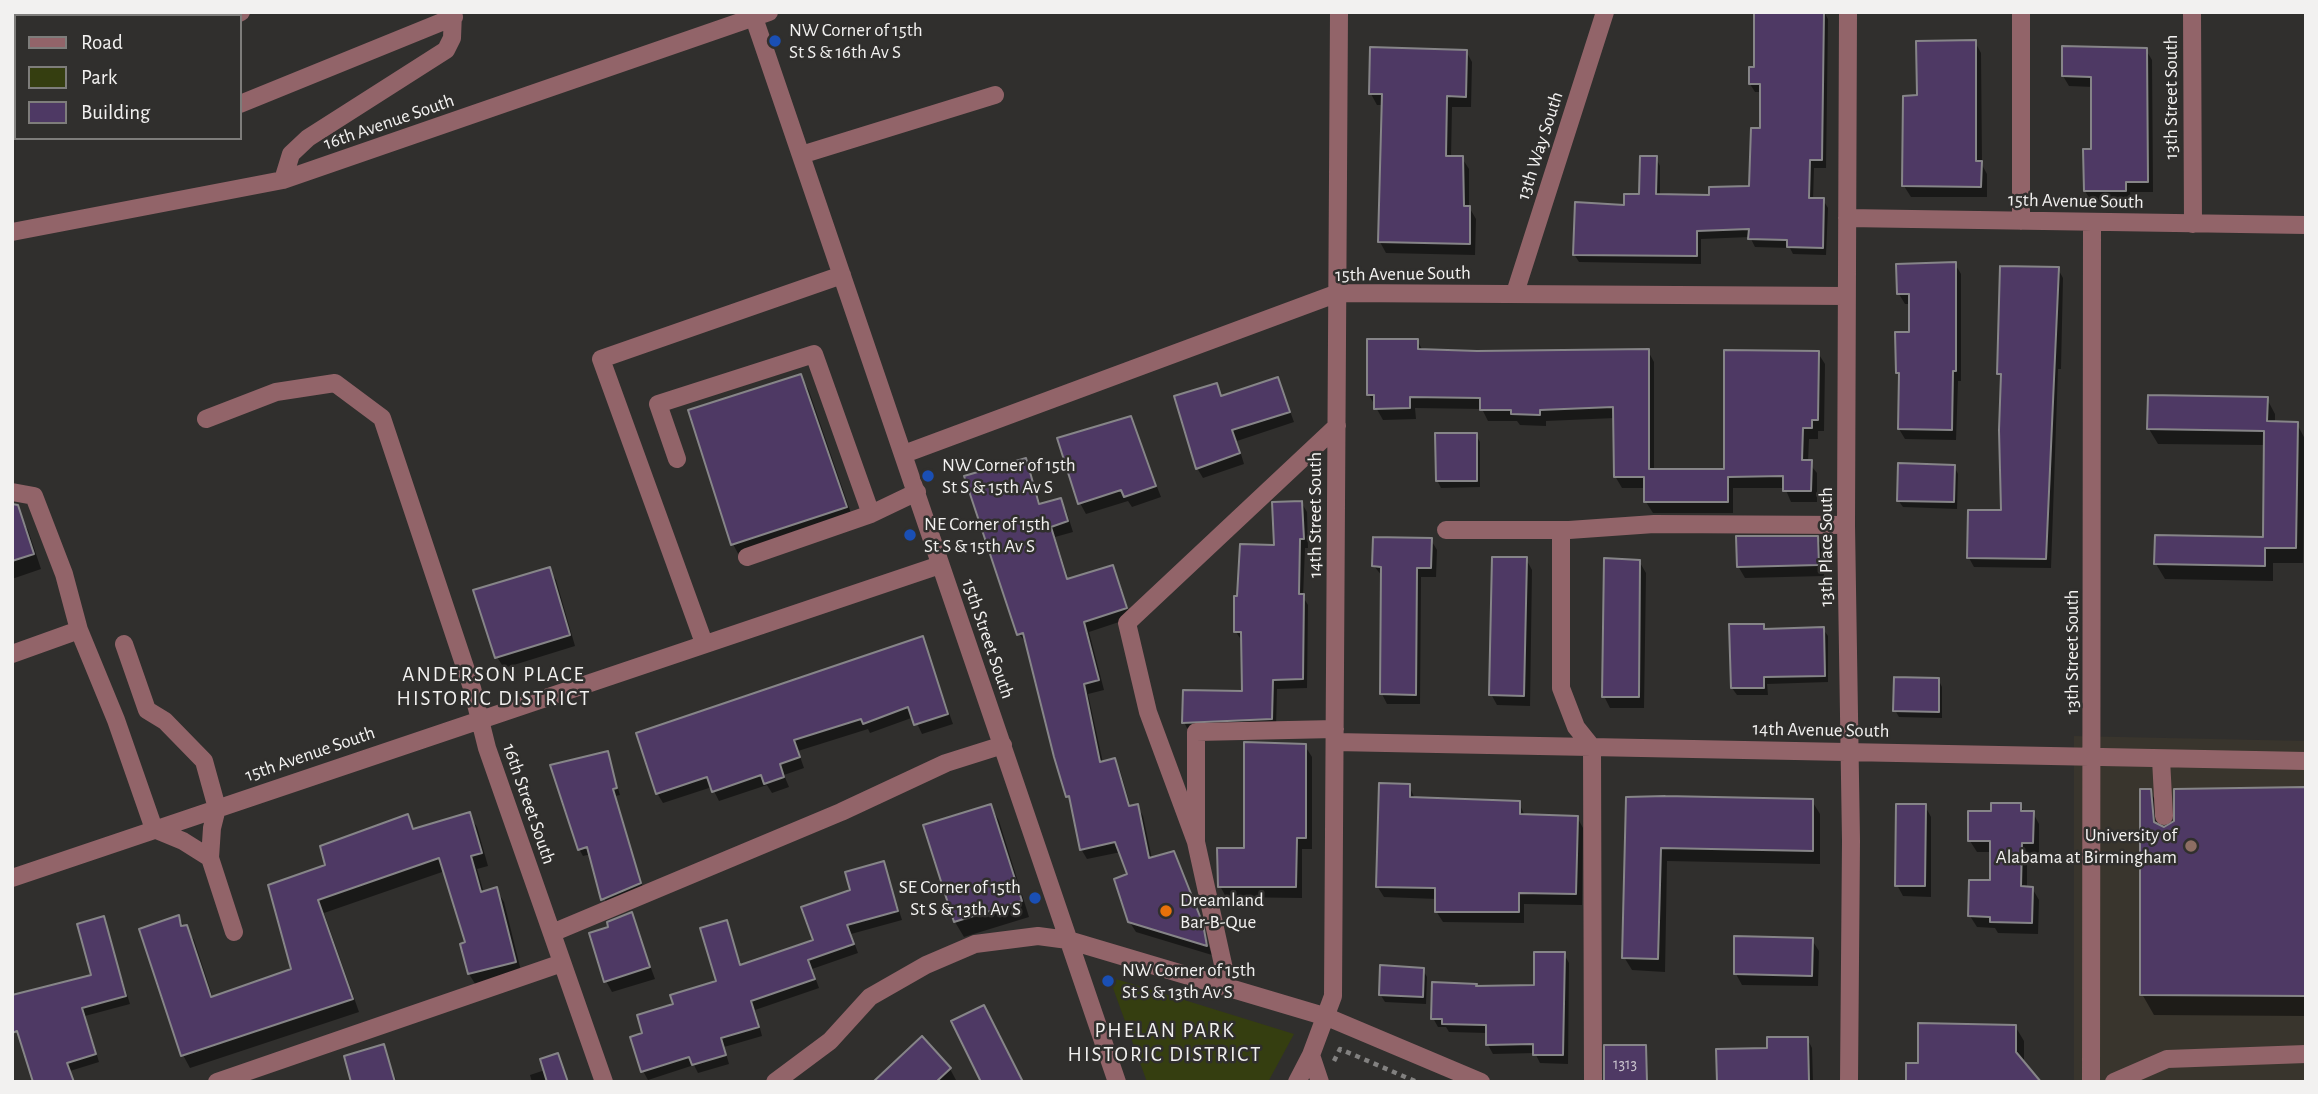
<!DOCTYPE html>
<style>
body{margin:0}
#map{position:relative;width:2318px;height:1094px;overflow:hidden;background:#302f2d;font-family:"Alegreya Sans",sans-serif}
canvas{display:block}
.frame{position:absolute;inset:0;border:14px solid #f2f1f0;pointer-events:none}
.legend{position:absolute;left:14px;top:14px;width:228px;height:126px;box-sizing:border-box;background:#302f2d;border:2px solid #7e7d7b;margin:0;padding:9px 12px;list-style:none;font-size:21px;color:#f2f1f0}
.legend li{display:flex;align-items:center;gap:14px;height:35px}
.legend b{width:35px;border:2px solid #7e7d7b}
</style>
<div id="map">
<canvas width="2318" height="1094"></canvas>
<div class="frame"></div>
<ul class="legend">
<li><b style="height:9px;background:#926469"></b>Road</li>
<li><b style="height:19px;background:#353e10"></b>Park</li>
<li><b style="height:19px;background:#4e3964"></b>Building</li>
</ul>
</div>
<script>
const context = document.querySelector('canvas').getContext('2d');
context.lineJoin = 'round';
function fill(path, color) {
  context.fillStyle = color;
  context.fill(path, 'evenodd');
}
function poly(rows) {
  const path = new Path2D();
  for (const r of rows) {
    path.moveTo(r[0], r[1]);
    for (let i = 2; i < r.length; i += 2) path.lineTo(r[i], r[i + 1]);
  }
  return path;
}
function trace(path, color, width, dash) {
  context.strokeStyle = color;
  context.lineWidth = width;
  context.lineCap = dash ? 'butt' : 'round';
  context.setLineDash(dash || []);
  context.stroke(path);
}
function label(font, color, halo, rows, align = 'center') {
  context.font = font + ' "Alegreya Sans",sans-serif';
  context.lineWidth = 5;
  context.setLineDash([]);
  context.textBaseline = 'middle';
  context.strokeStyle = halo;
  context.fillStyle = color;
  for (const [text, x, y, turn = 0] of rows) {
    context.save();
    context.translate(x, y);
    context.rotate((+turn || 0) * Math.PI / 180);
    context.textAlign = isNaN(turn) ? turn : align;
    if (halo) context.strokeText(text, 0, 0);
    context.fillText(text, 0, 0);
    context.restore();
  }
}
const built = poly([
 [2074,736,2306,741,2306,1082,2074,1082]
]);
const green = poly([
 [12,12,156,12,157,16,16,16,16,112,12,110],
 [1109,977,1139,986,1294,1034,1268,1082,1147,1082]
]);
const shadow = poly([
 [1824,12,1828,19,1826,168,1814,168,1813,200,1823,200,1828,208,1826,255,1793,254,1790,248,1755,247,1750,237,1701,239,1701,264,1579,262,1574,254,1641,196,1656,158,1660,166,1660,196,1711,197,1751,188,1761,129,1762,92,1755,92,1750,84,1756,69],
 [1975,42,1981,53,1982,165,1987,174,1987,197,1911,197,1904,186,1919,97],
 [2146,50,2152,60,2153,192,2130,192,2131,201,2091,201,2085,191,2093,151,2093,87,2069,86,2063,76],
 [1466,51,1472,62,1471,107,1452,107,1451,158,1462,158,1469,169,1469,207,1476,219,1475,255,1386,253,1380,242,1383,105,1377,105,1371,94],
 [1955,264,1961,274,1961,381,1958,381,1956,440,1905,439,1899,429,1898,373,1910,333,1910,304,1905,304,1899,294],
 [2058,269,2063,278,2061,369,2058,369,2051,568,1974,567,1969,558,2003,512,2003,380,1999,373],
 [1417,340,1423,351,1648,351,1654,362,1654,471,1726,470,1818,353,1825,364,1824,431,1818,431,1818,439,1809,439,1808,462,1817,473,1817,502,1791,502,1785,488,1733,488,1733,513,1653,513,1646,502,1646,488,1622,488,1615,476,1615,418,1546,421,1546,426,1520,425,1517,421,1488,421,1482,409,1415,408,1416,419,1383,420,1369,395],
 [801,376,809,391,854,522,741,559,733,544],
 [1278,379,1294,422,1237,441,1244,464,1203,478,1197,468,1217,385,1223,397],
 [2267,399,2275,414,2275,423,2297,424,2305,439,2303,563,2273,563,2273,581,2165,579,2156,564,2265,538,2266,445,2158,444,2149,429],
 [1130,418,1161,497,1132,507,1128,501,1086,514,1080,503],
 [1476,435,1480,442,1480,487,1441,488,1437,480],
 [1025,460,1041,505,1060,500,1066,510,1073,532,1055,537,1069,581,1112,567,1118,578,1131,618,1089,632,1104,690,1088,694,1103,763,1114,760,1120,770,1131,808,1137,806,1143,816,1152,859,1173,853,1179,864,1212,955,1136,932,1129,921,1129,875,1121,852,1087,859,1081,849,1072,804,1027,644,1019,634],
 [1954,466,1958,474,1957,509,1903,507,1898,500],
 [1301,502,1307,512,1308,548,1305,548,1303,597,1308,605,1307,688,1277,689,1276,728,1189,732,1184,722,1244,693,1242,641,1236,632,1239,597,1276,547],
 [20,515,28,530,41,569,12,579,12,517],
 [1817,538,1824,549,1824,576,1745,578,1738,566],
 [1431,540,1437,550,1436,577,1421,577,1420,704,1387,704,1382,694,1382,576,1374,566],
 [1526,559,1532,570,1530,706,1497,705,1491,694],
 [1639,561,1646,573,1644,708,1610,708,1604,696],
 [549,569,556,580,575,646,504,668,497,657],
 [1763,626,1765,630,1823,629,1828,636,1828,682,1767,684,1768,695,1737,695,1732,688],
 [922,638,953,724,922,734,914,717,870,733,868,729,798,751,804,768,784,775,789,787,772,793,767,785,719,801,712,787,663,803,657,793],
 [1938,679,1942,687,1942,718,1899,717,1895,710],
 [1305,746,1312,757,1312,849,1302,849,1302,898,1226,897,1220,886,1246,849],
 [607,753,620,795,615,796,644,891,607,906,591,854,583,856,579,849],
 [1409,786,1415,799,1519,803,1525,816,1577,817,1583,828,1582,905,1524,904,1524,923,1443,922,1436,911,1437,899,1384,897,1377,886],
 [2306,789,2306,1016,2154,1015,2142,994,2150,791,2162,812,2164,829],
 [1628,799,1812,801,1820,814,1820,864,1667,861,1665,972,1632,970,1624,957],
 [2020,805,2025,813,2033,813,2039,824,2039,853,2027,853,2027,888,2032,888,2039,900,2038,934,1998,933,1995,928,1977,927,1970,916,1992,882,1992,852,1977,852,1970,841,1970,813,1993,813],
 [991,806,999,821,1029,917,964,937,955,922,925,826],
 [1925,806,1931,817,1931,897,1903,896,1897,885],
 [469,815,477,827,488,866,477,869,484,893,496,889,504,902,522,975,477,987,469,974,462,945,468,943,445,871,324,913,359,1012,190,1068,183,1055,178,917,194,940,213,998,293,970,327,866,407,816,415,830],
 [884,863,902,920,851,934,858,953,812,969,819,988,755,1010,762,1036,724,1047,729,1064,698,1073,694,1065,648,1080,643,1071,644,1034,675,1005,718,983,726,922,742,967,815,941,852,891],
 [631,914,655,979,612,992,606,981,610,928],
 [103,918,130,1004,85,1016,99,1062,70,1071,74,1082,35,1082,12,1016,93,977],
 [1812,940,1819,951,1818,986,1742,985,1736,974],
 [1564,954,1569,963,1568,1064,1540,1063,1535,1053,1493,1054,1488,1045,1487,1033,1449,1032,1446,1027,1438,1027,1433,1018,1477,988,1536,987],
 [1423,970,1427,977,1426,1004,1385,1002,1380,994],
 [2015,1026,2024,1041,2024,1064,1919,1065],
 [1807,1038,1812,1048,1813,1082,1719,1082,1769,1049],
 [383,1046,397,1082,353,1082],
 [558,1055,568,1082,532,1082,530,1075,545,1070],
 [950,1069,956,1080,954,1082,886,1082]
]);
const building = poly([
 [1754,12,1824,12,1822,160,1810,160,1809,198,1824,198,1823,248,1787,247,1787,240,1748,239,1749,229,1697,231,1697,256,1573,255,1575,202,1624,205,1624,194,1639,194,1640,156,1657,156,1656,194,1709,195,1709,187,1749,186,1751,128,1760,128,1760,84,1749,84,1749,67,1754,67,1754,12],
 [1976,40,1976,161,1982,161,1981,187,1902,186,1903,96,1917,95,1916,41,1976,40],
 [2062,46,2147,48,2148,182,2126,182,2126,191,2084,191,2083,149,2091,149,2091,77,2062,76,2062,46],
 [1370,47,1467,50,1466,97,1447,96,1446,156,1463,156,1464,206,1470,206,1470,244,1378,242,1382,94,1369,94,1370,47],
 [1956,262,1956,371,1953,371,1952,430,1898,429,1899,373,1896,373,1895,332,1909,332,1909,294,1897,294,1896,264,1956,262],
 [2000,266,2059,267,2046,559,1967,558,1968,510,2001,510,1999,430,2001,374,1997,374,2000,266],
 [1367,339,1418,339,1418,349,1477,351,1649,349,1649,469,1724,469,1724,350,1819,351,1818,420,1812,420,1812,428,1803,428,1802,460,1812,460,1811,491,1783,491,1783,476,1728,477,1728,502,1644,502,1644,477,1614,477,1613,407,1540,410,1540,415,1511,414,1511,410,1480,410,1480,398,1410,397,1410,408,1374,409,1374,395,1367,395,1367,339],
 [801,374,847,507,731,545,688,410,801,374],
 [1278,377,1290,412,1232,430,1240,453,1196,469,1174,396,1217,383,1221,396,1278,377],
 [2148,395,2268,397,2267,421,2298,422,2296,548,2265,548,2265,566,2154,564,2155,535,2263,537,2264,431,2147,429,2148,395],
 [1131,416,1156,486,1124,497,1121,490,1078,504,1057,438,1131,416],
 [1435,433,1477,433,1477,481,1436,481,1435,433],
 [1026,458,1039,504,1061,498,1068,521,1051,527,1067,579,1113,565,1127,608,1084,622,1099,680,1084,684,1100,762,1115,758,1129,806,1138,804,1149,858,1174,851,1203,924,1207,946,1128,922,1114,879,1127,874,1115,842,1080,850,1069,796,1066,797,1054,757,1023,633,1017,635,964,476,1026,458],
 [1898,463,1955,465,1954,502,1897,501,1898,463],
 [1302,501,1304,539,1300,539,1299,594,1304,594,1303,679,1273,680,1272,719,1182,723,1183,690,1242,691,1241,632,1234,632,1234,596,1237,596,1240,544,1274,545,1272,502,1302,501],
 [12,504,18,505,34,554,12,561,12,504],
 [1736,536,1818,536,1819,565,1737,567,1736,536],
 [1373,537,1432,538,1431,568,1417,568,1416,695,1380,694,1381,567,1372,566,1373,537],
 [1492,557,1527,557,1524,696,1489,695,1492,557],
 [1604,558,1640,560,1639,697,1602,697,1604,558],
 [550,567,570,635,495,658,473,590,550,567],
 [1729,624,1764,624,1764,629,1824,627,1825,676,1764,677,1764,688,1731,688,1729,624],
 [923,636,948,714,914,725,908,707,863,724,861,719,794,740,800,757,780,764,784,777,764,784,761,775,712,792,707,777,656,794,636,733,923,636],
 [1894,677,1939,678,1939,712,1893,711,1894,677],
 [1244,742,1306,744,1306,838,1297,838,1296,887,1218,887,1217,848,1244,848,1244,742],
 [608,751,617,788,613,789,641,883,601,900,587,847,578,850,550,765,608,751],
 [1379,783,1410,784,1410,797,1520,801,1520,814,1578,816,1576,894,1519,893,1519,912,1435,912,1435,888,1376,887,1379,783],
 [2306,787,2306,996,2140,995,2140,789,2151,789,2154,822,2164,827,2174,821,2174,789,2306,787],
 [1665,796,1813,799,1813,851,1661,848,1658,959,1622,958,1626,797,1665,796],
 [1991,803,2021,803,2021,811,2034,811,2033,843,2022,843,2021,886,2033,887,2032,923,1990,922,1990,917,1968,916,1969,880,1990,880,1990,841,1968,841,1968,811,1991,811,1991,803],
 [991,804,1022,901,954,922,923,825,991,804],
 [1896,804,1926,804,1925,886,1895,886,1896,804],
 [470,812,482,853,471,856,481,892,497,887,516,962,468,974,460,944,465,942,439,858,318,900,353,999,181,1056,139,929,179,915,181,926,187,925,211,997,291,969,268,885,325,865,320,846,408,814,413,829,470,812],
 [884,861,898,911,847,925,854,944,808,960,815,979,751,1001,759,1027,721,1038,726,1055,692,1065,689,1057,641,1072,630,1037,642,1033,637,1015,673,1004,670,995,716,981,700,928,727,920,740,965,813,940,801,907,850,890,845,872,884,861],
 [632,912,650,967,604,982,589,933,608,927,607,922,632,912],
 [104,916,126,996,82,1008,96,1054,67,1063,74,1082,33,1082,17,1031,12,1033,12,995,91,975,77,924,104,916],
 [1734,936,1813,938,1812,976,1734,974,1734,936],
 [1534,952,1565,952,1563,1055,1533,1055,1533,1044,1486,1045,1486,1025,1442,1024,1442,1019,1431,1019,1432,982,1477,984,1476,986,1534,985,1534,952],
 [1380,965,1424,968,1423,997,1379,995,1380,965],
 [984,1005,1023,1082,981,1082,951,1021,984,1005],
 [1918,1023,2016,1025,2016,1052,2041,1082,1906,1082,1906,1063,1918,1063,1918,1023],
 [922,1036,951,1068,936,1082,873,1082,922,1036],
 [1767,1037,1808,1037,1809,1082,1717,1082,1716,1049,1767,1048,1767,1037],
 [384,1044,395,1082,351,1082,344,1056,384,1044],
 [1604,1045,1646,1045,1647,1082,1604,1082,1604,1045],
 [558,1053,568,1082,547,1082,540,1059,558,1053]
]);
const path = poly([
 [1334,1061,1340,1049,1417,1082]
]);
const minor = poly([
 [752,12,1117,1082],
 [1848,12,1846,525,1851,841,1849,1082],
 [2192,12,2193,224],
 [233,16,241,12],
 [240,104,454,17],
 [801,155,995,95],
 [283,180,291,154,308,138,446,50,452,38,453,12],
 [1847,218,2306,225],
 [2021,221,2021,12],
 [12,232,283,180,769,12],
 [1515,293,1605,12],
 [206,419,276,392,335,383,382,418,472,688,487,748,604,1082],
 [904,454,1338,293,1846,296],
 [677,459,658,404,814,354,871,514,917,492],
 [12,492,34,496,64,574,79,630,116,720,154,829,183,841,210,858],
 [1446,530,1569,530,1654,524,1846,525],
 [1561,530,1561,688,1576,727,1592,747,1593,1082],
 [747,557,871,514],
 [704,643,601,359,842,275],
 [124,644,147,710,165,721,204,761,217,808,212,828,210,858,234,932],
 [12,654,79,630],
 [1335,742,2306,761],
 [2161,759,2164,816],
 [1196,842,1148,712,1127,623,1337,426],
 [12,878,940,565],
 [552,933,841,812,946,763,1003,745],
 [1228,987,1196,842,1196,732,1335,729],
 [1311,1055,1320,1082],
 [217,1082,562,963],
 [775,1082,830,1041,870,997,926,965,975,944,1038,936,1068,940,1327,1017,1481,1082],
 [1297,1082,1311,1055,1333,996,1339,12],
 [2091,1082,2092,222],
 [2114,1082,2167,1059,2306,1054]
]);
const markers = [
 [775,41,7,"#1a4fb4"],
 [928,476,7,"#1a4fb4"],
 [910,535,7,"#1a4fb4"],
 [2191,846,7,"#8d6e63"],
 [1035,898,7,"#1a4fb4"],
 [1166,911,7,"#e8710a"],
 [1108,981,7,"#1a4fb4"]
];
const numberNames = [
 ["1313",1625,1064]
];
const poiNames = [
 ["NW Corner of 15th",789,30],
 ["St S & 16th Av S",789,52],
 ["NW Corner of 15th",942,465],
 ["St S & 15th Av S",942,487],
 ["NE Corner of 15th",924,524],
 ["St S & 15th Av S",924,546],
 ["University of",2177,835,"right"],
 ["Alabama at Birmingham",2177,857,"right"],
 ["SE Corner of 15th",1021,887,"right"],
 ["St S & 13th Av S",1021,909,"right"],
 ["Dreamland",1180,900],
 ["Bar-B-Que",1180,922],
 ["NW Corner of 15th",1122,970],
 ["St S & 13th Av S",1122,992]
];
const streetNames = [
 ["13th Street South",2171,97,-90],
 ["16th Avenue South",389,122,-19],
 ["13th Way South",1540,146,-72],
 ["15th Avenue South",2076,201,1],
 ["15th Avenue South",1403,274,-1],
 ["14th Street South",1315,515,-90],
 ["13th Place South",1826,547,-90],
 ["15th Street South",988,639,71],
 ["13th Street South",2072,652,-90],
 ["14th Avenue South",1821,730,1],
 ["15th Avenue South",310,754,-19],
 ["16th Street South",529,804,71]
];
const neighbourhoodNames = [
 ["ANDERSON PLACE",494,675],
 ["HISTORIC DISTRICT",494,699],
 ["PHELAN PARK",1165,1031],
 ["HISTORIC DISTRICT",1165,1055]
];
fill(built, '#39352d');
fill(green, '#353e10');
fill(shadow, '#0007');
fill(building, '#4e3964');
trace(building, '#868588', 2);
trace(path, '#828180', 4.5, [5, 5]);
trace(minor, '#926469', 18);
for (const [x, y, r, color] of markers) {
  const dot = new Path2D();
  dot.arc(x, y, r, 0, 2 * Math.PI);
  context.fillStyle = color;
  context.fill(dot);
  trace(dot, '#302f2d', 2.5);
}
label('16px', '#c9c3cd', null, numberNames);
label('19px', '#f2f1f0', '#302f2d', poiNames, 'left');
label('19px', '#f2f1f0', '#302f2d', streetNames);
context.letterSpacing = '2px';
label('21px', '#f2f1f0', '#302f2d', neighbourhoodNames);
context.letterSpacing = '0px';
</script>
